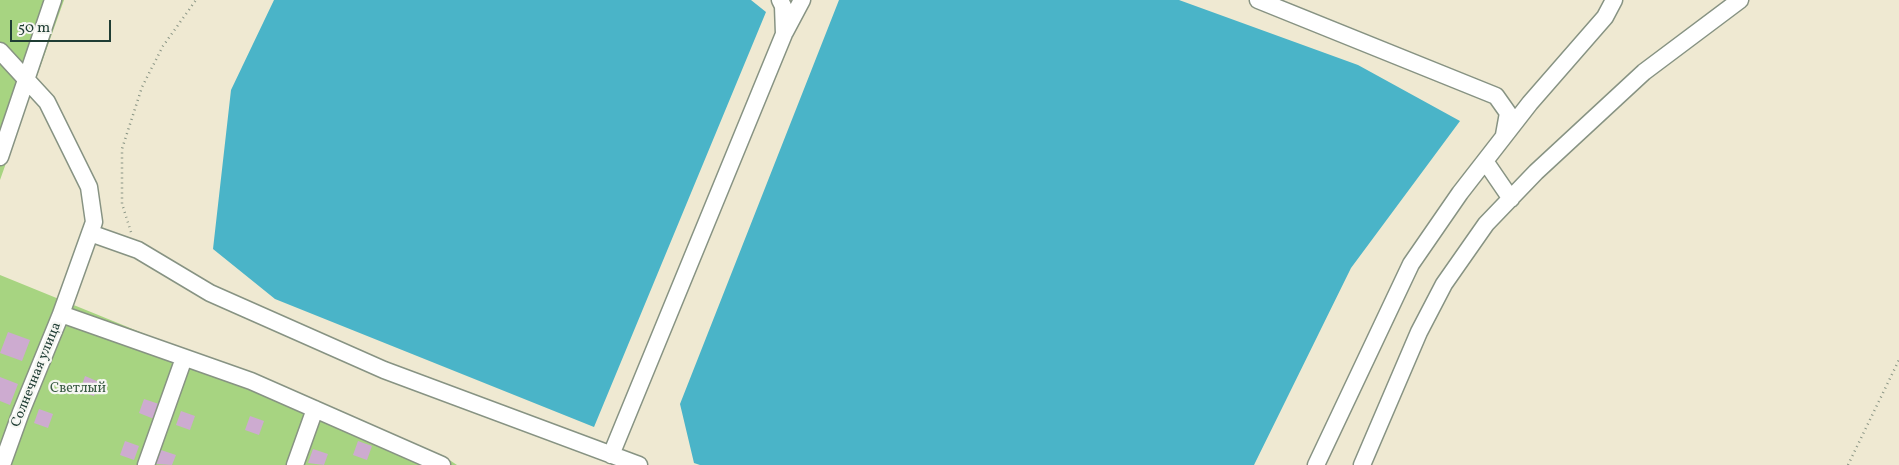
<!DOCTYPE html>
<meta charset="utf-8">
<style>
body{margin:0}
#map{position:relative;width:1899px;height:465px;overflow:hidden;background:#efe9d2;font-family:Vollkorn,serif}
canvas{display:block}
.scale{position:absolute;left:10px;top:20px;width:101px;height:22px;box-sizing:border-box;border:2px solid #1f3d34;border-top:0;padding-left:6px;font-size:15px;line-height:18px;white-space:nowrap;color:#1f3d34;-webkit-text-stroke:4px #f6f6f2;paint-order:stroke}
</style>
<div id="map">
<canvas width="1899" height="465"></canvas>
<div class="scale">50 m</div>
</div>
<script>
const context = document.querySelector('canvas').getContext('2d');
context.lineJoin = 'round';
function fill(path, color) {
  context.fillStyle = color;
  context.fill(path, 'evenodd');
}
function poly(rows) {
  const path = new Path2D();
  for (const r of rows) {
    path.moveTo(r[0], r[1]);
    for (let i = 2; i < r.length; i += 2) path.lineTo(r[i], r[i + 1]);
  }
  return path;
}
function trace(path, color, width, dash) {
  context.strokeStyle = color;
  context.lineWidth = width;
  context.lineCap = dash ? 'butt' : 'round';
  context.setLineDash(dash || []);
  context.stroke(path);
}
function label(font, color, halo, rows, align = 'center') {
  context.font = font + ' Vollkorn,serif';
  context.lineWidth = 4.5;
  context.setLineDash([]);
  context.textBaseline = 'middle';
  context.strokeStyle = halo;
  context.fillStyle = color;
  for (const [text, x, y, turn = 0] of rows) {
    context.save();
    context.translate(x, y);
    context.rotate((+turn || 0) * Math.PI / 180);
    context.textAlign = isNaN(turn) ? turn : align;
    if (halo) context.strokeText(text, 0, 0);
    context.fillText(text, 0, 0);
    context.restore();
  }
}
const green = poly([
 [0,0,64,0,0,180],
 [0,275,442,455,457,465,0,465]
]);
const water = poly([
 [274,0,751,0,766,12,594,427,275,299,213,249,231,90],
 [839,0,1179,0,1358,65,1460,121,1351,268,1254,465,700,465,694,463,680,404]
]);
const building = poly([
 [8,332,30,340,22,361,0,353],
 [85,376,99,382,94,396,80,391],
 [0,377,18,384,10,405,0,401],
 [144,399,159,404,154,419,139,413],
 [39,409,53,414,48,428,34,423],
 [181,411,195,416,190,430,176,425],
 [250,416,264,421,259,435,245,430],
 [125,441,139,446,134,460,120,455],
 [358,441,372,446,367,460,353,455],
 [313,449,328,454,324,465,308,463],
 [161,450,176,455,172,465,156,464]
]);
const path = poly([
 [131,232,122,204,122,149,142,87,163,46,196,0],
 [1848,465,1899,360]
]);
const minor = poly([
 [1258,0,1496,96,1508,113,1504,135],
 [785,32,802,0],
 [0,51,47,102,89,187,94,222,61,314,251,381,442,465],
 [0,157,53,0],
 [1485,161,1511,199],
 [90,233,138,250,210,293,384,370,639,465],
 [611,455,784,34,783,6,780,0],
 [2,465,21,412,61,314],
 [146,465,184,358],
 [295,465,315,409],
 [1316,465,1411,264,1460,193,1530,103,1605,17,1614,0],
 [1362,465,1419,332,1444,284,1486,224,1536,172,1644,72,1740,0]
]);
const streetNames = [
 ["Солнечная улица",37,375,-68]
];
const parkNames = [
 ["Светлый",78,389]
];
fill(green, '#a7d481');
fill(water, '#4ab4c8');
fill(building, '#cdabd0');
trace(minor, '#879383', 19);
trace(path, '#879383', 2.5, [1, 4]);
trace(minor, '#fff', 16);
label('14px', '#1f3d34', '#f6f6f2', streetNames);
label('14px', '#3a5b43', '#f6f6f2', parkNames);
</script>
